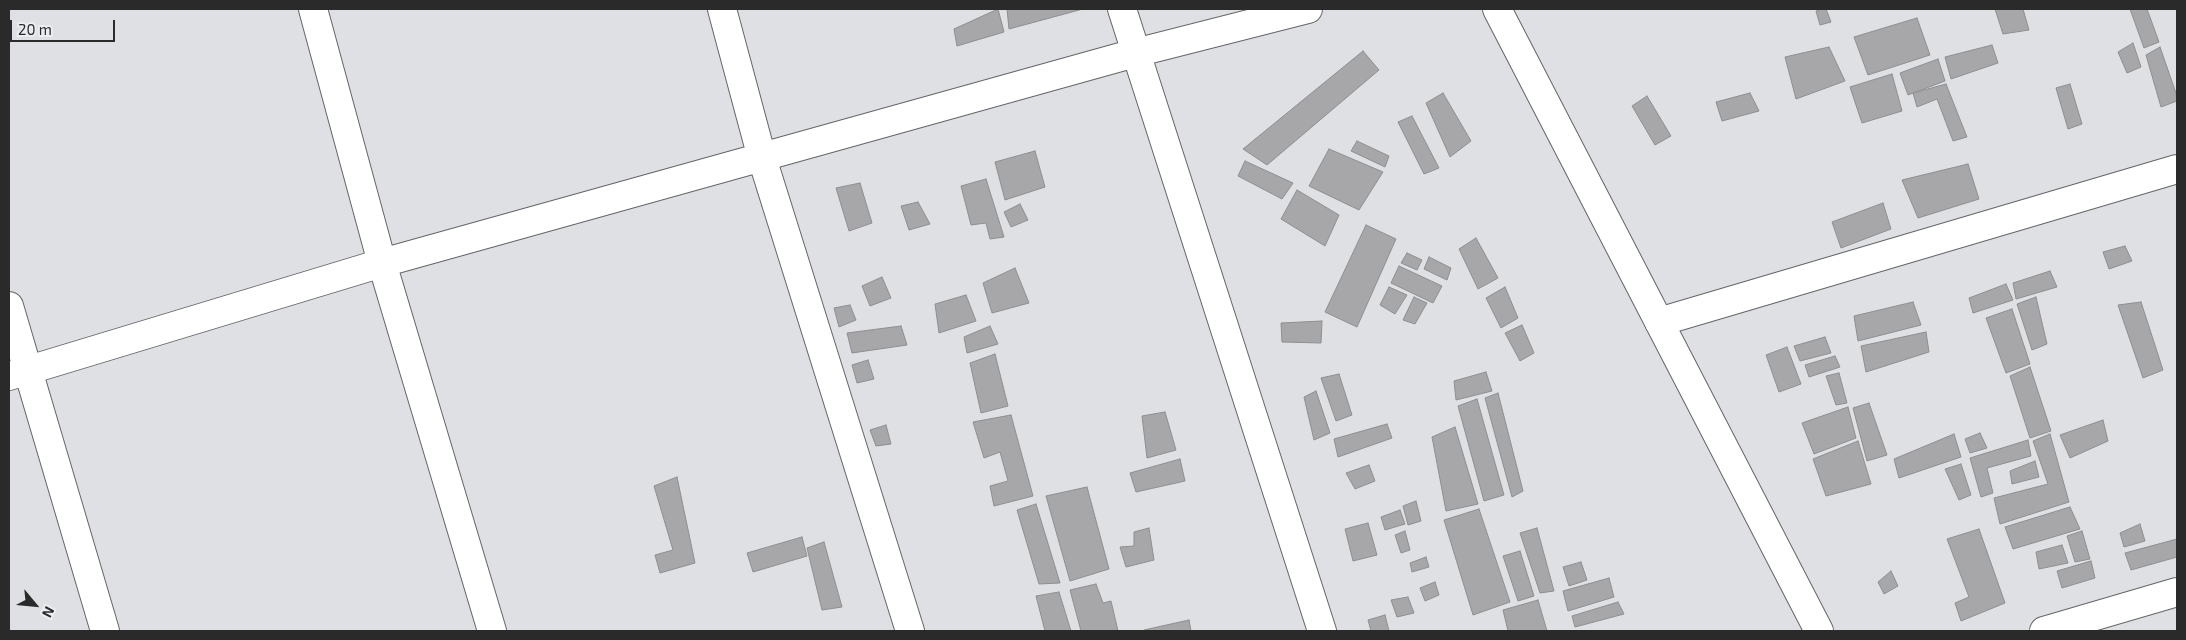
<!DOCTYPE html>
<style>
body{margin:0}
#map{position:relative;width:2186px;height:640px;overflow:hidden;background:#dfe0e3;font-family:"Exo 2",sans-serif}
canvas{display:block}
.frame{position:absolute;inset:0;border:10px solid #2a2a2b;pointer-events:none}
.north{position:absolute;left:10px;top:580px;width:50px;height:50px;-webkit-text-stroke:4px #ecedf0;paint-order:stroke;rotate:118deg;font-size:14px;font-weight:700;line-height:20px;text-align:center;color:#2a2a2b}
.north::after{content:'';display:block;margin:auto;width:18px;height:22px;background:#2a2a2b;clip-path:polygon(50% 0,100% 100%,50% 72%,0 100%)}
.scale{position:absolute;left:10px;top:20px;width:105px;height:22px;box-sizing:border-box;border:2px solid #2a2a2b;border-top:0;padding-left:6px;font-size:15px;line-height:18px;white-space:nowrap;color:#2a2a2b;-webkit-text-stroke:4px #ecedf0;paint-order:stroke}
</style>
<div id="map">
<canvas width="2186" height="640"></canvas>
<div class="frame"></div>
<div class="north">N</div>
<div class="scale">20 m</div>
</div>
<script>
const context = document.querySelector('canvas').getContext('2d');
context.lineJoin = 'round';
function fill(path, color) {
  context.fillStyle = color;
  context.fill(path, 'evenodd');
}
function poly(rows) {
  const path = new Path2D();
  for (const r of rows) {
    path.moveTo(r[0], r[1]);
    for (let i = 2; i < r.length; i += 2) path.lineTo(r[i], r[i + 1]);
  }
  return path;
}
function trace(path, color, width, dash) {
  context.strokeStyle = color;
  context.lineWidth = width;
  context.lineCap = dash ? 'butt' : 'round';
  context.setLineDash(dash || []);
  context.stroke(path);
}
const building = poly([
 [998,9,1004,32,957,46,954,29,998,9],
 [1007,9,1083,9,1009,29,1007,9],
 [1821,9,1826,9,1831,22,1820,25,1816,11,1821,9],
 [1995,9,2023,9,2029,30,2003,34,1995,9],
 [2130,9,2147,9,2159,42,2144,48,2130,9],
 [1917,18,1930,55,1868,75,1854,37,1917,18],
 [2133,43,2141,67,2127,73,2118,52,2133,43],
 [1992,45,1998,63,1951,79,1945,57,1992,45],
 [1829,47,1845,81,1796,99,1785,57,1829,47],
 [2160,47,2177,96,2177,101,2161,107,2146,55,2160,47],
 [1363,51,1379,70,1267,165,1243,149,1363,51],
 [1938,59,1945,81,1908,95,1900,73,1938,59],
 [1892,74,1902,111,1862,123,1850,87,1892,74],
 [1946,84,1967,137,1953,141,1937,99,1917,107,1913,93,1946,84],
 [2070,84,2082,124,2068,129,2056,88,2070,84],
 [1443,93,1471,141,1450,157,1426,103,1443,93],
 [1750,93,1759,111,1722,121,1716,102,1750,93],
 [1647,96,1671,136,1655,145,1632,106,1647,96],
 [1412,116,1439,168,1424,174,1398,122,1412,116],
 [1357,141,1389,156,1385,167,1351,151,1357,141],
 [1329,149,1383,172,1359,210,1309,186,1329,149],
 [1035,151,1045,187,1005,200,995,162,1035,151],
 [1245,161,1293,183,1282,199,1238,176,1245,161],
 [1968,164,1979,199,1918,218,1902,180,1968,164],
 [986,179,1004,237,990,239,986,223,971,225,961,186,986,179],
 [860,183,872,223,849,231,836,188,860,183],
 [1297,190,1339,215,1325,246,1281,219,1297,190],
 [918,202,930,224,909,230,901,206,918,202],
 [1883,203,1891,229,1841,248,1832,222,1883,203],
 [1020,204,1028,220,1011,227,1004,212,1020,204],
 [1366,225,1396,239,1357,327,1325,312,1366,225],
 [1476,238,1498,278,1478,289,1459,249,1476,238],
 [2125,246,2132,261,2109,269,2103,252,2125,246],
 [1407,253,1422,260,1417,270,1401,263,1407,253],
 [1429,257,1451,268,1447,280,1424,269,1429,257],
 [1399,266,1442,286,1433,303,1391,283,1399,266],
 [1015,268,1029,303,992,313,983,283,1015,268],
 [2050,271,2057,287,2016,299,2013,283,2050,271],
 [882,277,891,298,870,306,862,286,882,277],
 [2006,284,2013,300,1973,313,1969,298,2006,284],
 [1389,287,1407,295,1395,314,1380,305,1389,287],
 [1505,287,1518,318,1501,328,1486,298,1505,287],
 [966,295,976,321,939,333,935,304,966,295],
 [1414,297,1427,303,1415,324,1403,320,1414,297],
 [2036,297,2047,344,2032,350,2017,304,2036,297],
 [1913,302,1921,325,1858,341,1854,316,1913,302],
 [2141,302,2163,370,2143,378,2118,305,2141,302],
 [850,305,856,320,839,327,834,308,850,305],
 [2012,309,2030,364,2006,373,1986,318,2012,309],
 [1322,321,1321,343,1282,342,1281,323,1322,321],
 [1522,325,1534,353,1520,361,1505,333,1522,325],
 [901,326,907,345,852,353,847,333,901,326],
 [990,326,998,344,967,353,964,337,990,326],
 [1926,332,1929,352,1866,372,1861,346,1926,332],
 [1825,337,1831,353,1800,361,1794,346,1825,337],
 [1787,347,1801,384,1779,392,1766,355,1787,347],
 [995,354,1008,406,981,413,970,363,995,354],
 [1835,356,1840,367,1809,377,1805,365,1835,356],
 [868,360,874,379,857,383,852,365,868,360],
 [2030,367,2051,431,2030,438,2010,376,2030,367],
 [1486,372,1492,391,1456,400,1454,381,1486,372],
 [1839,373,1847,403,1836,405,1826,376,1839,373],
 [1339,374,1352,415,1336,421,1321,378,1339,374],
 [1316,391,1330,433,1314,440,1304,397,1316,391],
 [1498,393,1523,491,1512,497,1485,398,1498,393],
 [1477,399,1504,495,1484,501,1458,406,1477,399],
 [1869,403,1887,455,1867,461,1853,408,1869,403],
 [1848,407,1856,438,1814,454,1802,423,1848,407],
 [1165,412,1176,450,1147,458,1142,416,1165,412],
 [1011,415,1033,496,994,506,990,486,1008,481,1000,452,984,458,973,422,1011,415],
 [2103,420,2108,441,2070,458,2060,435,2103,420],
 [1387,424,1392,438,1338,457,1334,439,1387,424],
 [886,425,891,444,876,446,870,430,886,425],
 [1455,427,1478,504,1446,511,1432,437,1455,427],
 [1980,433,1987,448,1970,453,1965,439,1980,433],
 [1954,434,1961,457,1899,478,1894,459,1954,434],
 [2050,434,2069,502,2000,524,1994,498,2048,484,2033,441,2050,434],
 [2028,440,2031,456,1987,468,1993,493,1981,497,1970,458,2028,440],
 [1858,441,1871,484,1826,496,1813,459,1858,441],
 [1180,459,1185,481,1136,492,1130,473,1180,459],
 [2035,461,2039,477,2012,484,2010,471,2035,461],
 [1961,464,1971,495,1959,500,1945,469,1961,464],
 [1369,465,1375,481,1355,489,1346,473,1369,465],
 [677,477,695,563,660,573,655,555,673,550,654,486,677,477],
 [1087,487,1109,569,1070,581,1046,496,1087,487],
 [1416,501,1421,521,1408,525,1403,506,1416,501],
 [1036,504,1060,583,1039,584,1017,510,1036,504],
 [2070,507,2080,529,2013,549,2005,527,2070,507],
 [1479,509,1510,602,1473,615,1444,520,1479,509],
 [1400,510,1405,524,1385,530,1381,517,1400,510],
 [1368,523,1377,555,1353,561,1345,529,1368,523],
 [2140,524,2145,541,2124,547,2120,533,2140,524],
 [1149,528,1154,560,1126,567,1120,547,1134,546,1134,532,1149,528],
 [1537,528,1554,591,1540,593,1520,533,1537,528],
 [1979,529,2005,603,1961,621,1955,603,1969,597,1947,539,1979,529],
 [1405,531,1410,550,1401,553,1395,535,1405,531],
 [2082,531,2090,559,2075,562,2067,536,2082,531],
 [802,537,807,556,753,572,747,553,802,537],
 [2177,539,2177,557,2131,570,2125,553,2177,539],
 [824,542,842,607,822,610,807,548,824,542],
 [2062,545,2068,563,2039,569,2036,552,2062,545],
 [1520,551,1534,596,1518,601,1503,556,1520,551],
 [1426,557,1429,567,1412,572,1410,563,1426,557],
 [2091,561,2095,578,2062,588,2057,571,2091,561],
 [1581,562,1587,580,1569,586,1563,567,1581,562],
 [1891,571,1898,586,1884,594,1878,582,1891,571],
 [1609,578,1614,597,1568,611,1563,591,1609,578],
 [1435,582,1439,595,1425,601,1420,588,1435,582],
 [1096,584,1103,603,1111,601,1118,631,1081,631,1070,590,1096,584],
 [1059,592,1071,631,1045,631,1036,596,1059,592],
 [1408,597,1414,613,1397,617,1391,600,1408,597],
 [1538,600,1547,631,1508,631,1503,610,1538,600],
 [1618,602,1624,614,1575,627,1572,616,1618,602],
 [1385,615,1389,631,1371,631,1368,620,1385,615],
 [1189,620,1191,631,1144,631,1144,630,1189,620]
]);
const minor = poly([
 [313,9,382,263,492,631],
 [722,9,762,158,910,631],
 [1122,9,1322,631],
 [9,306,105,631],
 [1659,322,2177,169],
 [9,376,382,263,1135,53,1308,9],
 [2044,631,2177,592]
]);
const tertiary = poly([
 [1497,9,1819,631]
]);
fill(building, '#a7a7aa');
trace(building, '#8d8e91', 1);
trace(minor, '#646568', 30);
trace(tertiary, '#646568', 30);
trace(minor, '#fff', 28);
trace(tertiary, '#fff', 28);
</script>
